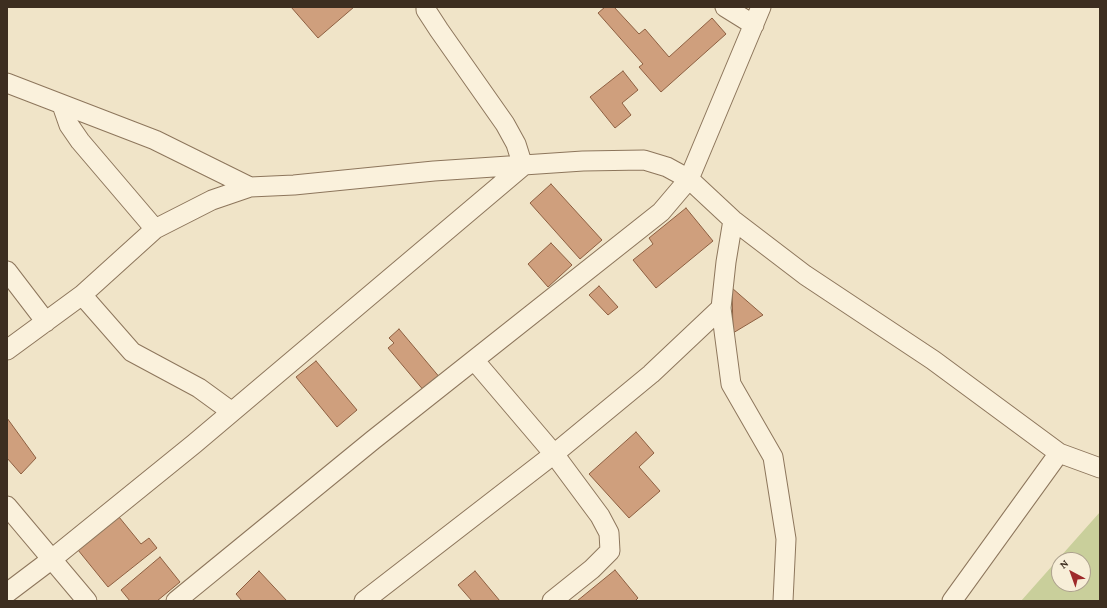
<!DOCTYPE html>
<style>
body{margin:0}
#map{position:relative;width:1107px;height:608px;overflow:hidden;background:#f0e4c8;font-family:"Crimson Pro",serif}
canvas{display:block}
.frame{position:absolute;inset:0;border:8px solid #3d2e20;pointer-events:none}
.north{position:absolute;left:1051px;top:552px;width:40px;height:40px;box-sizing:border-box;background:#f7eed8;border:1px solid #ada18e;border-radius:50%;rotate:319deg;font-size:11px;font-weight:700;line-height:16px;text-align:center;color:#3d2e20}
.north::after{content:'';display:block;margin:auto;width:14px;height:18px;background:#9e2a2b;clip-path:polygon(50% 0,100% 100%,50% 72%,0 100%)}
</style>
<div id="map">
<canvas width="1107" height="608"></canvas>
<div class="frame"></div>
<div class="north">N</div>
</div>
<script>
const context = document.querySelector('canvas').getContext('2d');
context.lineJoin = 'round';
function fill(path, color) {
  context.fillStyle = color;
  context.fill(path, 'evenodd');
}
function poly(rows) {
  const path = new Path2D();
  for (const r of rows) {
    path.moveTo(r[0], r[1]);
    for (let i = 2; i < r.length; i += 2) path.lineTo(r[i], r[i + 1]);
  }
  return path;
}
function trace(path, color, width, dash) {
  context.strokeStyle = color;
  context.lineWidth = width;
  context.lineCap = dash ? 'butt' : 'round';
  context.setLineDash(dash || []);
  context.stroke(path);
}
const green = poly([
 [1100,512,1100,601,1021,601],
 [1059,560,1083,560,1083,584,1059,584]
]);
const building = poly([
 [291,7,354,7,318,38,291,7],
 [605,7,614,7,639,34,645,29,669,57,712,18,726,34,661,92,639,67,643,64,598,13,605,7],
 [623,71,638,90,622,103,631,115,615,128,590,97,623,71],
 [551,184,602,240,580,259,530,203,551,184],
 [686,208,713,241,656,288,633,260,653,244,649,238,686,208],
 [551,243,572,265,548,287,528,264,551,243],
 [599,286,618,307,608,315,589,295,599,286],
 [732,288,763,315,733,333,732,288],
 [399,329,441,379,425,392,388,348,394,343,389,338,399,329],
 [316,361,357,410,337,427,296,377,316,361],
 [7,418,36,458,21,474,7,458,7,418],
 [636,432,654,453,639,467,660,491,629,518,589,474,636,432],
 [119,517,141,544,149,538,157,548,108,587,78,550,119,517],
 [160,557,180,582,157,601,130,601,121,590,160,557],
 [615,570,638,598,635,601,577,601,615,570],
 [259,571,287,601,242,601,236,594,259,571],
 [475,571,500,601,472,601,458,585,475,571]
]);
const minor = poly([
 [725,7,754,25],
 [7,83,155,140,250,187],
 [62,105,69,125,80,141,155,229],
 [733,220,726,262,721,308,731,384,773,457,786,539,783,601],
 [7,271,46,322],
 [82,295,132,352,199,388,232,412],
 [7,350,82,295,155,229,212,200,250,187,294,185,434,171,583,161,644,160,667,167,689,179,733,220,805,275,933,360,1059,453,1100,468],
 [474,360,554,454,600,516,609,533,610,551,592,569,552,601],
 [7,506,87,601],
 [7,593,52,559,194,444,523,166,516,144,505,124,439,30,426,10,426,7],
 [176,601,373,440,661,212,689,179,761,7],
 [364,601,554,454,651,374,721,308],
 [952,601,1059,453]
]);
fill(green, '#c9cf9b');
fill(building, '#cf9f7d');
trace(building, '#8d5f41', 1);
trace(minor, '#8d765c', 21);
trace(minor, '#faf1dc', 19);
</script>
